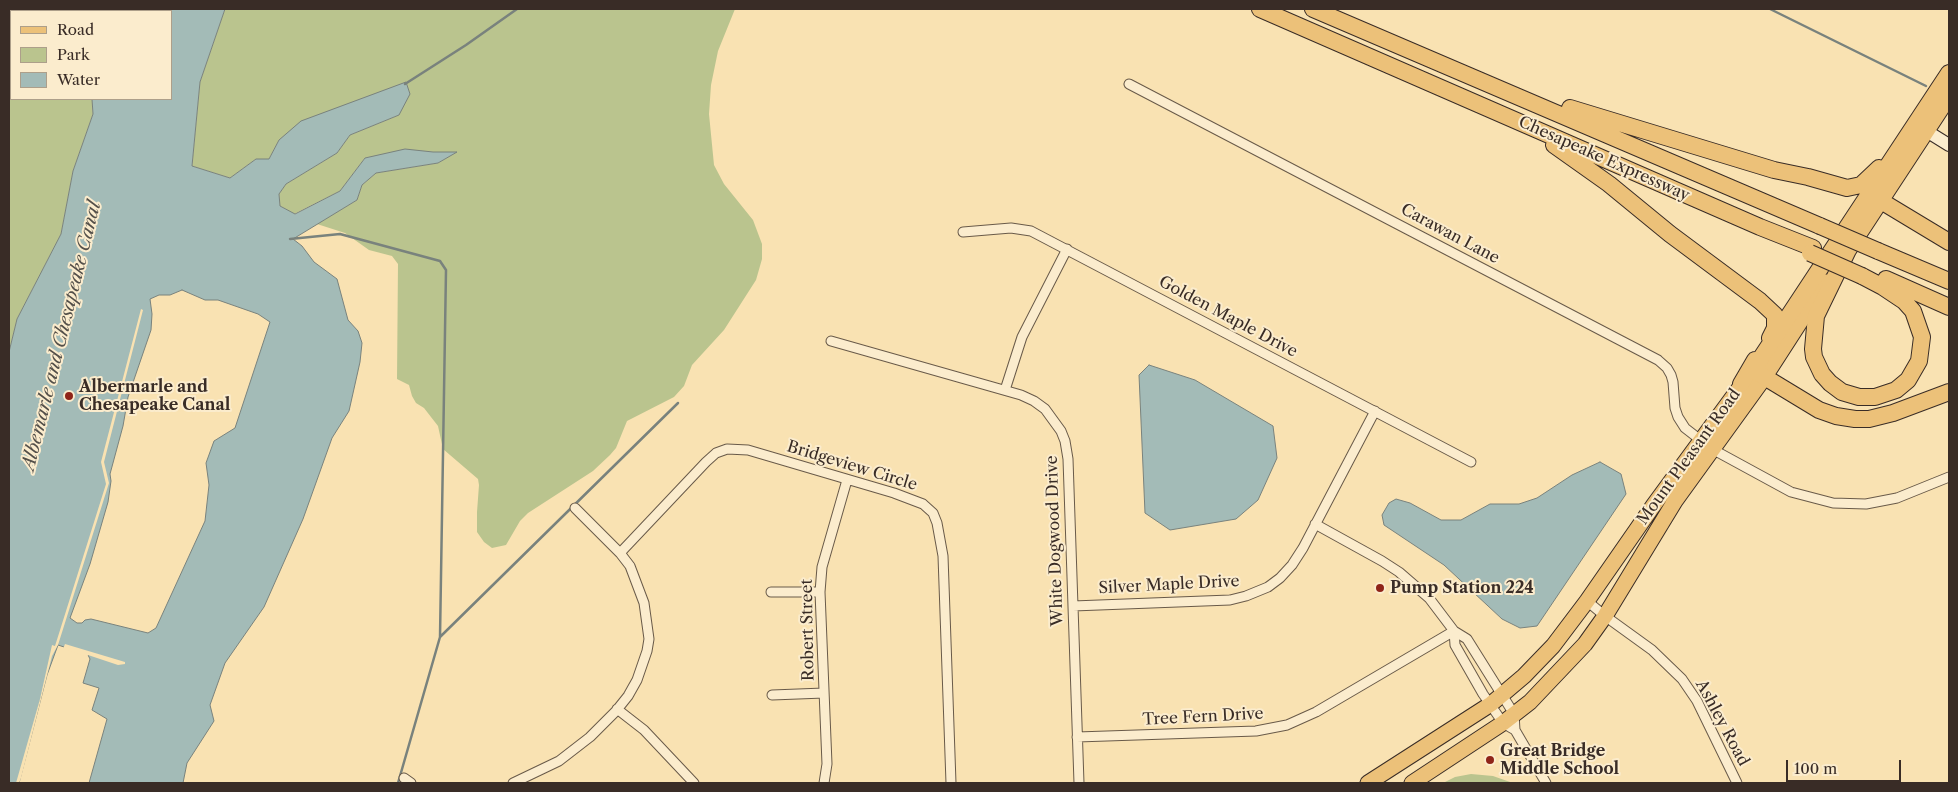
<!DOCTYPE html>
<style>
body{margin:0}
#map{position:relative;width:1958px;height:792px;overflow:hidden;background:#f9e2b2;font-family:"Libre Caslon Text",serif}
canvas{display:block}
.frame{position:absolute;inset:0;border:10px solid #392c26;pointer-events:none}
.legend{position:absolute;left:10px;top:10px;width:162px;height:90px;box-sizing:border-box;background:#fbeccd;border:1px solid #ad9f8a;margin:0;padding:6px 9px;list-style:none;font-size:15px;color:#392c26}
.legend li{display:flex;align-items:center;gap:10px;height:25px}
.legend b{width:25px;border:1px solid #ad9f8a}
.scale{position:absolute;left:1786px;top:760px;width:115px;height:22px;box-sizing:border-box;border:2px solid #392c26;border-top:0;padding-left:6px;font-size:15px;line-height:18px;white-space:nowrap;color:#392c26;-webkit-text-stroke:4px #fbeccd;paint-order:stroke}
</style>
<div id="map">
<canvas width="1958" height="792"></canvas>
<div class="frame"></div>
<ul class="legend">
<li><b style="height:6px;background:#ecc179"></b>Road</li>
<li><b style="height:14px;background:#bac48e"></b>Park</li>
<li><b style="height:14px;background:#a3bbb7"></b>Water</li>
</ul>
<div class="scale">100 m</div>
</div>
<script>
const context = document.querySelector('canvas').getContext('2d');
context.lineJoin = 'round';
function fill(path, color) {
  context.fillStyle = color;
  context.fill(path, 'evenodd');
}
function poly(rows) {
  const path = new Path2D();
  for (const r of rows) {
    path.moveTo(r[0], r[1]);
    for (let i = 2; i < r.length; i += 2) path.lineTo(r[i], r[i + 1]);
  }
  return path;
}
function trace(path, color, width, dash) {
  context.strokeStyle = color;
  context.lineWidth = width;
  context.lineCap = dash ? 'butt' : 'round';
  context.setLineDash(dash || []);
  context.stroke(path);
}
function label(font, color, halo, rows, align = 'center') {
  context.font = font + ' "Libre Caslon Text",serif';
  context.lineWidth = 4;
  context.setLineDash([]);
  context.textBaseline = 'middle';
  context.strokeStyle = halo;
  context.fillStyle = color;
  for (const [text, x, y, turn = 0] of rows) {
    context.save();
    context.translate(x, y);
    context.rotate((+turn || 0) * Math.PI / 180);
    context.textAlign = isNaN(turn) ? turn : align;
    if (halo) context.strokeText(text, 0, 0);
    context.fillText(text, 0, 0);
    context.restore();
  }
}
const green = poly([
 [9,9,108,9,107,11,11,11,11,99,92,99,93,114,73,171,61,234,17,319,9,352],
 [225,9,735,9,718,51,711,85,709,114,714,165,724,184,753,220,762,244,762,259,756,280,724,330,692,365,684,386,674,397,627,421,616,448,610,455,593,471,528,513,520,521,506,545,492,548,484,542,477,532,477,512,479,485,478,479,443,449,438,426,424,408,416,403,412,396,409,385,397,379,398,264,392,256,369,250,345,233,317,224,357,200,362,185,376,173,438,163,456,152,433,152,365,158,340,191,294,214,280,206,279,194,286,184,337,153,350,135,399,115,279,140,269,159,256,159,230,178,192,166,200,82],
 [1471,774,1493,776,1513,783,1443,783,1455,777]
]);
const water = poly([
 [108,9,225,9,200,82,192,166,230,178,256,159,269,159,279,140,301,121,406,82,410,94,399,115,350,135,337,153,286,184,279,194,280,206,295,214,340,191,365,158,405,149,433,152,457,152,438,163,376,173,362,185,357,200,293,239,302,246,314,262,337,279,348,320,358,331,362,343,360,362,349,411,332,438,303,519,264,607,225,663,210,705,214,721,187,763,183,783,89,783,107,719,92,710,99,688,83,683,90,659,88,655,58,645,47,675,19,783,9,783,9,352,17,319,61,234,73,171,93,114,92,99,171,99,171,11,107,11,108,9],
 [182,290,205,300,218,300,258,314,270,322,235,428,214,441,206,463,209,485,205,521,156,628,148,633,91,619,85,620,82,623,77,623,70,618,90,564,108,502,111,481,110,474,123,426,128,397,151,330,152,314,150,299,159,295,170,295,182,290],
 [1149,365,1195,380,1273,426,1277,458,1258,500,1236,519,1170,530,1145,513,1139,375,1149,365],
 [1600,462,1621,474,1626,494,1537,626,1520,628,1502,619,1444,565,1384,525,1382,515,1389,503,1396,499,1410,503,1441,520,1461,520,1490,504,1519,504,1537,498,1572,475,1600,462]
]);
const pier = poly([
 [141,309,143,310,104,462,109,483,58,645,52,656,21,778,19,783,16,783,40,699,52,645,55,646,106,484,101,462],
 [65,644,125,662,125,664,118,665,88,655,87,657,63,649]
]);
const stream = poly([
 [1770,9,1926,86],
 [405,84,466,45,517,9],
 [290,239,340,234,440,261,446,270,440,637,398,783],
 [440,637,678,403]
]);
const street = poly([
 [1129,84,1658,360,1667,368,1671,375,1673,382,1675,408,1678,417,1685,428,1712,449,1791,492,1833,503,1866,504,1897,498,1949,477],
 [963,232,1011,228,1031,231,1471,462],
 [831,341,1021,395,1034,401,1045,409,1061,431,1065,441,1068,459,1079,783],
 [1005,390,1022,337,1067,249],
 [1315,524,1382,561,1399,572,1429,598,1454,631,1467,639,1514,714,1515,730],
 [620,553,706,462,716,453,727,449,748,450,894,493,923,504,933,513,937,523,943,556,951,783],
 [771,592,820,592],
 [1587,601,1605,616,1652,650,1682,679,1697,701,1737,783],
 [1073,606,1230,600,1246,596,1268,587,1280,578,1292,565,1303,548,1375,411],
 [1454,631,1455,645,1483,694,1503,723,1515,730,1546,783],
 [772,695,824,693],
 [617,709,644,730,694,783],
 [1077,737,1256,731,1287,725,1316,712,1454,631],
 [404,778,411,783],
 [513,783,559,761,590,737,616,711,628,696,637,680,647,651,649,639,644,603,630,566,620,553,575,508],
 [824,783,827,764,820,592,822,567,847,480]
]);
const secondary = poly([
 [1920,127,1949,145]
]);
const primary = poly([
 [1368,783,1491,704,1524,676,1553,646,1587,601,1653,506,1749,375],
 [1412,783,1503,723,1530,702,1585,644,1605,616,1675,501,1764,378,1826,282]
]);
const highway = poly([
 [1260,9,1760,227,1813,248],
 [1313,9,1820,226],
 [1949,73,1753,370,1819,410,1836,416,1855,419,1869,419,1893,413,1949,392],
 [1570,108,1774,170,1808,177,1847,188,1861,185,1879,168],
 [1554,145,1609,184,1670,234,1760,301,1775,315,1775,328,1770,338],
 [1870,200,1881,201,1949,242],
 [1878,251,1949,281],
 [1862,276,1883,287,1904,301,1913,311,1922,337,1919,361,1908,380,1896,390,1875,397,1859,397,1842,392,1830,383,1822,374,1814,357,1813,349,1816,316,1848,250,1949,96],
 [1886,279,1949,307],
 [1741,384,1755,360]
]);
const highwayBridge = poly([
 [1820,226,1878,251],
 [1810,253,1862,276]
]);
const markers = [
 [69,396,5,"#8f2418"],
 [1380,588,5,"#8f2418"],
 [1490,760,5,"#8f2418"]
];
const streetNames = [
 ["Chesapeake Expressway",1604,159,24],
 ["Carawan Lane",1450,234,28],
 ["Golden Maple Drive",1228,317,28],
 ["Mount Pleasant Road",1689,457,-54],
 ["Bridgeview Circle",852,466,17],
 ["White Dogwood Drive",1055,541,-92],
 ["Silver Maple Drive",1169,585,-3],
 ["Robert Street",808,630,-91],
 ["Tree Fern Drive",1203,717,-3],
 ["Ashley Road",1722,723,62]
];
const poiNames = [
 ["Albermarle and",79,387],
 ["Chesapeake Canal",79,405],
 ["Pump Station 224",1390,588],
 ["Great Bridge",1500,751],
 ["Middle School",1500,769]
];
const waterNames = [
 ["Albemarle and Chesapeake Canal",62,336,-76]
];
fill(green, '#bac48e');
fill(water, '#a3bbb7');
trace(water, '#79827d', 1);
fill(pier, '#f9e2b2');
trace(stream, '#79827d', 2.5);
trace(street, '#695a49', 11);
trace(secondary, '#392c26', 14);
trace(primary, '#392c26', 17);
trace(highway, '#392c26', 18);
trace(street, '#fbeccd', 9);
trace(secondary, '#fbeccd', 12);
trace(primary, '#ecc179', 15);
trace(highway, '#ecc179', 16);
trace(highwayBridge, '#392c26', 18, []);
trace(highwayBridge, '#ecc179', 16);
for (const [x, y, r, color] of markers) {
  const dot = new Path2D();
  dot.arc(x, y, r, 0, 2 * Math.PI);
  context.fillStyle = color;
  context.fill(dot);
  trace(dot, '#fbeccd', 2);
}
label('16px', '#392c26', '#fbeccd', streetNames);
label('bold 16px', '#392c26', '#fbeccd', poiNames, 'left');
label('italic 18px', '#54504a', '#fbeccd', waterNames);
</script>
